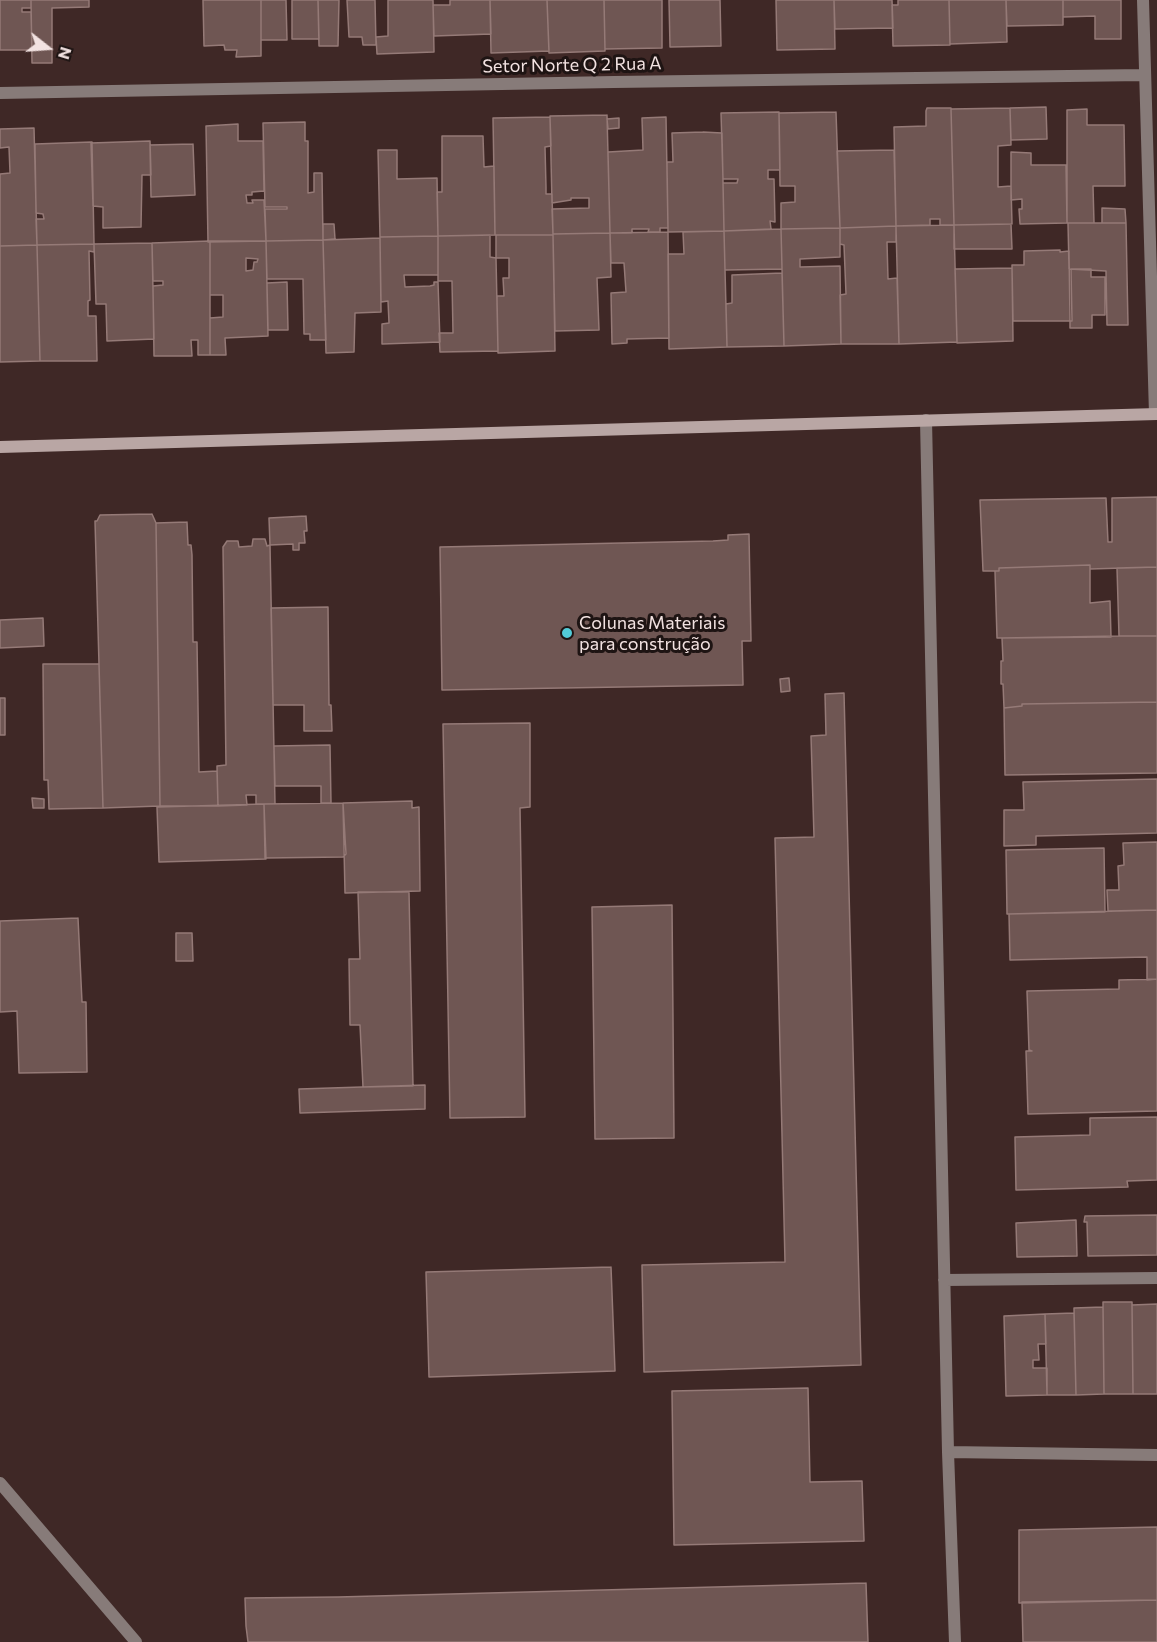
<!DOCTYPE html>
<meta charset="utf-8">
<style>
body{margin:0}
#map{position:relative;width:1157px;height:1642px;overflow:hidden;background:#3f2826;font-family:Commissioner,sans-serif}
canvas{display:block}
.north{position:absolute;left:18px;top:18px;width:60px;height:60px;-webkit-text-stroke:4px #1e1413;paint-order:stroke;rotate:107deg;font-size:16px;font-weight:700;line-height:24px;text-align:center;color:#f2e2e1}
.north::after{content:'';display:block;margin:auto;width:21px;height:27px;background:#f2e2e1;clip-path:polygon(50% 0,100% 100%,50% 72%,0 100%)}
</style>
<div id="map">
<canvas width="1157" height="1642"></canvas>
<div class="north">N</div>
</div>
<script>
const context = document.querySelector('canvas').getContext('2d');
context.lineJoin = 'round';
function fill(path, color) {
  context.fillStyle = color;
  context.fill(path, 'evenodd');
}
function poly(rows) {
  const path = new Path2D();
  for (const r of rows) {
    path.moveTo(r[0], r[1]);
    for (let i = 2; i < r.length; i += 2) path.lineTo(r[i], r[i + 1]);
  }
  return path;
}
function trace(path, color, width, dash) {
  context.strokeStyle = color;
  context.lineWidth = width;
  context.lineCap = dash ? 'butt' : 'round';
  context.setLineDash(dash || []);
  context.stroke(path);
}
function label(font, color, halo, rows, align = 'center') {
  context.font = font + ' Commissioner,sans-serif';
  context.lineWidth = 6;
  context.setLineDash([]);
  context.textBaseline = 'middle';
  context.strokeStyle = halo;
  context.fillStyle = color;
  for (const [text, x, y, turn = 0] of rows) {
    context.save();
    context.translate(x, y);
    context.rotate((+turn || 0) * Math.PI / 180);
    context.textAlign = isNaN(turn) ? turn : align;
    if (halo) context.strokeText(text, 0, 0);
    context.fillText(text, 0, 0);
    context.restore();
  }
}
const building = poly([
 [0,0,31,0,31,8,22,8,22,12,31,12,32,50,0,50,0,0],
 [31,0,89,0,89,7,52,8,52,63,32,63,31,0],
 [203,0,261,0,261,56,236,57,237,50,225,50,224,45,204,46,203,0],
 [261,0,286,0,287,40,261,40,261,0],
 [292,0,318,0,319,39,292,39,292,0],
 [318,0,339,0,338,46,319,46,318,0],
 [347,0,375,0,376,45,363,45,362,37,349,37,347,0],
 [388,0,433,0,434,52,377,54,376,37,388,36,388,0],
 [450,0,490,0,491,34,434,36,433,5,450,5,450,0],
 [490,0,547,0,549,51,491,53,490,0],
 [547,0,604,0,605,51,549,53,547,0],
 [604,0,662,0,662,48,605,49,604,0],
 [669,0,720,0,721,46,670,47,669,0],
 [776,0,834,0,835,49,777,50,776,0],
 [834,0,892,0,893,28,835,29,834,0],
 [898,0,949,0,950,45,893,46,892,5,898,5,898,0],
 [949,0,1006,0,1007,42,950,44,949,0],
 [1006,0,1063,0,1063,25,1007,26,1006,0],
 [1063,0,1121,0,1121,39,1095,39,1095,16,1063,17,1063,0],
 [1046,107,1047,139,1011,140,1010,108,1046,107],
 [927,108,951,108,954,225,940,225,940,219,930,219,930,225,896,226,894,127,926,126,926,111,927,108],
 [1010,108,1011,145,998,146,998,187,1011,186,1012,224,954,225,951,109,1010,108],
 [1087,109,1087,125,1124,125,1125,186,1093,186,1094,223,1067,223,1067,110,1087,109],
 [779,112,780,170,768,170,768,179,774,179,775,222,770,221,771,229,724,231,723,183,737,183,738,179,723,179,721,113,779,112],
 [836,112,840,228,781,229,781,203,795,202,795,186,780,186,779,113,836,112],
 [607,115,610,233,553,234,552,209,589,208,589,198,571,198,571,200,552,203,550,116,607,115],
 [550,117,551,146,545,147,546,187,546,194,552,194,553,235,495,235,493,118,550,117],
 [666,117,668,228,660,228,660,232,648,232,649,229,632,229,632,233,610,233,608,152,643,150,642,118,666,117],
 [619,118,619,128,608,129,607,119,619,118],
 [305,122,305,141,308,141,308,193,314,192,314,173,322,173,323,240,266,241,265,209,287,209,287,207,265,207,263,123,305,122],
 [238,124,238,141,263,141,264,191,252,192,252,195,246,195,247,203,253,203,252,200,264,200,266,241,208,242,206,126,238,124],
 [34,128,37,245,0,246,0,174,10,173,9,147,0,148,0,129,34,128],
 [703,132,722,133,724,231,668,232,667,162,673,162,672,133,703,132],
 [442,136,483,136,484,167,494,166,495,235,438,236,437,192,442,192,442,136],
 [150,141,151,175,142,175,141,227,103,228,103,207,93,206,91,143,150,141],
 [92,142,94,244,37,245,36,219,44,219,43,214,36,213,35,144,92,142],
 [193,144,195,195,151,197,150,145,193,144],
 [378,150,397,150,397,179,437,178,438,236,380,237,378,150],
 [894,150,896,226,840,228,837,151,894,150],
 [1011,152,1031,153,1031,165,1066,165,1067,223,1020,224,1019,209,1022,209,1022,199,1011,200,1011,152],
 [1102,208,1125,209,1126,223,1102,223,1102,208],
 [1068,223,1126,223,1128,325,1107,325,1106,271,1069,269,1068,223],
 [323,224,334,224,335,239,323,240,323,224],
 [1011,224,1012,249,954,249,954,225,1011,224],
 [954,225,957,342,899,344,896,226,954,225],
 [896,226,896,242,887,242,888,279,897,278,899,344,841,344,840,295,846,294,844,245,840,244,840,228,896,226],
 [840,228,840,257,800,259,800,267,840,266,841,344,784,346,781,229,840,228],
 [781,229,782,269,725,270,724,231,781,229],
 [724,231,727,347,669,349,668,254,684,254,683,232,724,231],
 [668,232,669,338,627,339,627,343,612,344,611,293,626,292,624,263,611,263,610,233,668,232],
 [610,233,611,277,597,278,599,330,555,331,553,234,610,233],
 [490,235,490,257,496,258,498,351,440,352,439,333,453,333,452,281,438,281,438,236,490,235],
 [496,235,553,235,555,351,498,353,497,296,504,296,503,278,509,278,509,258,496,258,496,235],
 [438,236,438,275,404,275,405,287,430,286,434,285,434,282,438,282,440,342,382,344,382,324,389,323,388,301,381,302,380,237,438,236],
 [380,238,381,312,355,313,354,352,326,353,323,240,380,238],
 [323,240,326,340,310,340,310,334,304,334,303,279,267,279,266,241,323,240],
 [210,241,266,241,268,336,225,338,226,355,210,355,210,318,223,317,223,295,210,295,210,241],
 [246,258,258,259,257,262,254,262,253,270,246,271,246,258],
 [210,241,210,355,198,355,198,340,191,340,192,356,154,356,153,286,163,285,163,281,153,281,152,243,210,241],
 [152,243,154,339,107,341,106,304,96,304,94,244,152,243],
 [94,244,94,252,89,251,90,300,88,301,88,316,96,316,97,361,40,361,37,245,94,244],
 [37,245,40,361,0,362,0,246,37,245],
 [1060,250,1060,252,1069,251,1070,321,1013,321,1012,265,1024,265,1024,251,1060,250],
 [1012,268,1013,341,957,343,955,269,1012,268],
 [1071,269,1091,269,1091,277,1105,277,1105,315,1092,315,1092,328,1070,328,1070,321,1072,321,1071,269],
 [782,273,784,346,727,347,726,304,732,303,732,275,782,273],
 [287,282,288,330,268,330,267,283,287,282],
 [1157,497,1157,567,1090,569,1090,565,999,568,999,571,983,571,980,500,1106,498,1108,542,1112,542,1112,498,1157,497],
 [152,514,156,523,160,806,103,808,95,521,97,521,100,515,152,514],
 [306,516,307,531,304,531,305,543,299,543,299,550,293,550,293,544,270,545,269,518,306,516],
 [187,522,188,545,191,545,192,555,193,642,197,642,199,772,217,771,218,806,160,806,156,523,187,522],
 [749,534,751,641,742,641,743,685,442,690,440,547,713,541,728,540,728,535,749,534],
 [253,539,265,539,267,546,270,545,275,804,256,804,256,795,246,795,247,805,218,806,217,766,226,765,223,547,227,541,238,541,239,547,252,546,253,539],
 [1090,565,1090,603,1110,601,1111,637,997,638,995,571,999,571,999,568,1090,565],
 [1157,567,1157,636,1119,636,1117,568,1157,567],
 [328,607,329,705,331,705,332,731,304,731,304,705,273,705,271,608,328,607],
 [43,618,44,646,0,648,0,620,43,618],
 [1119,636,1157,636,1157,702,1022,704,1022,706,1004,708,1003,684,1001,684,1001,661,1003,661,1002,638,1119,636],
 [43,664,99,664,103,808,49,809,48,780,44,780,43,664],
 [789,678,790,691,781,692,780,679,789,678],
 [844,693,861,1365,644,1372,642,1265,785,1262,775,838,814,837,811,736,826,735,825,694,844,693],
 [0,698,5,698,5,735,0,735,0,698],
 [1157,702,1157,773,1005,775,1004,708,1022,706,1022,704,1157,702],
 [530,723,530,807,520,808,525,1117,450,1118,443,724,530,723],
 [330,745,331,803,321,803,321,786,275,786,274,746,330,745],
 [1157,779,1157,833,1036,836,1036,845,1004,846,1004,810,1024,810,1023,782,1157,779],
 [32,798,44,799,44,808,33,808,32,798],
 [412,801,412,808,419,807,420,891,345,893,343,803,412,801],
 [343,803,346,854,343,857,265,858,264,804,343,803],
 [264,804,266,859,159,862,157,807,264,804],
 [1157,842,1157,910,1108,911,1107,890,1119,890,1118,866,1124,865,1123,843,1157,842],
 [1104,848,1105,912,1007,914,1006,850,1104,848],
 [358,892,409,892,413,1086,363,1087,360,1025,350,1025,349,959,360,959,358,892],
 [672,905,674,1138,595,1139,592,907,672,905],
 [1157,910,1157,979,1147,980,1147,957,1010,960,1009,914,1157,910],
 [78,918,82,1002,86,1002,87,1072,19,1073,17,1011,0,1012,0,921,78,918],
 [176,933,192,933,193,961,176,961,176,933],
 [1157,979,1157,1111,1028,1114,1026,1051,1032,1051,1029,1050,1027,991,1119,989,1119,980,1157,979],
 [425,1085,425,1109,300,1113,299,1089,425,1085],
 [1157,1117,1157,1180,1127,1181,1128,1187,1016,1190,1015,1137,1090,1135,1090,1118,1157,1117],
 [1157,1215,1157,1255,1088,1256,1087,1222,1084,1222,1085,1216,1157,1215],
 [1076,1220,1077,1256,1017,1257,1016,1223,1076,1220],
 [611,1267,615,1371,429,1377,426,1272,611,1267],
 [1103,1302,1132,1302,1133,1394,1104,1394,1103,1302],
 [1157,1304,1157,1394,1133,1394,1132,1305,1157,1304],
 [1103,1307,1104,1394,1076,1395,1074,1308,1103,1307],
 [1074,1313,1076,1395,1047,1395,1045,1314,1074,1313],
 [1045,1314,1046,1344,1038,1344,1039,1360,1033,1360,1033,1368,1047,1368,1047,1395,1006,1396,1004,1316,1045,1314],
 [808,1388,810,1482,862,1481,864,1541,674,1545,672,1391,808,1388],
 [1157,1527,1157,1600,1019,1603,1019,1530,1157,1527],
 [866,1583,868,1642,248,1642,246,1626,245,1598,338,1597,866,1583],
 [1157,1600,1157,1642,1023,1642,1022,1602,1157,1600]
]);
const street = poly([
 [1143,0,1155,414],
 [0,93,614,82,1144,75],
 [926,420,948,1452,955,1642],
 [944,1280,1157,1278],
 [948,1452,1157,1455],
 [0,1483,136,1642]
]);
const secondary = poly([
 [0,447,1157,414]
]);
const markers = [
 [567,633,6,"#52cbd8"]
];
const streetNames = [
 ["Setor Norte Q 2 Rua A",572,65,-1]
];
const poiNames = [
 ["Colunas Materiais",579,623],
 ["para construção",579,644]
];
fill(building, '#6f5653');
trace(building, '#957a77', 1.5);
trace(street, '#877b79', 12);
trace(secondary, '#b9a6a4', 12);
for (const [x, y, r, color] of markers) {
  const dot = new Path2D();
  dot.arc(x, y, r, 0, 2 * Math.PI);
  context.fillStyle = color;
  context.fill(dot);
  trace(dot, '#1e1413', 2);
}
label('18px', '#f2e2e1', '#1e1413', streetNames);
label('18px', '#f2e2e1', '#1e1413', poiNames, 'left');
</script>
